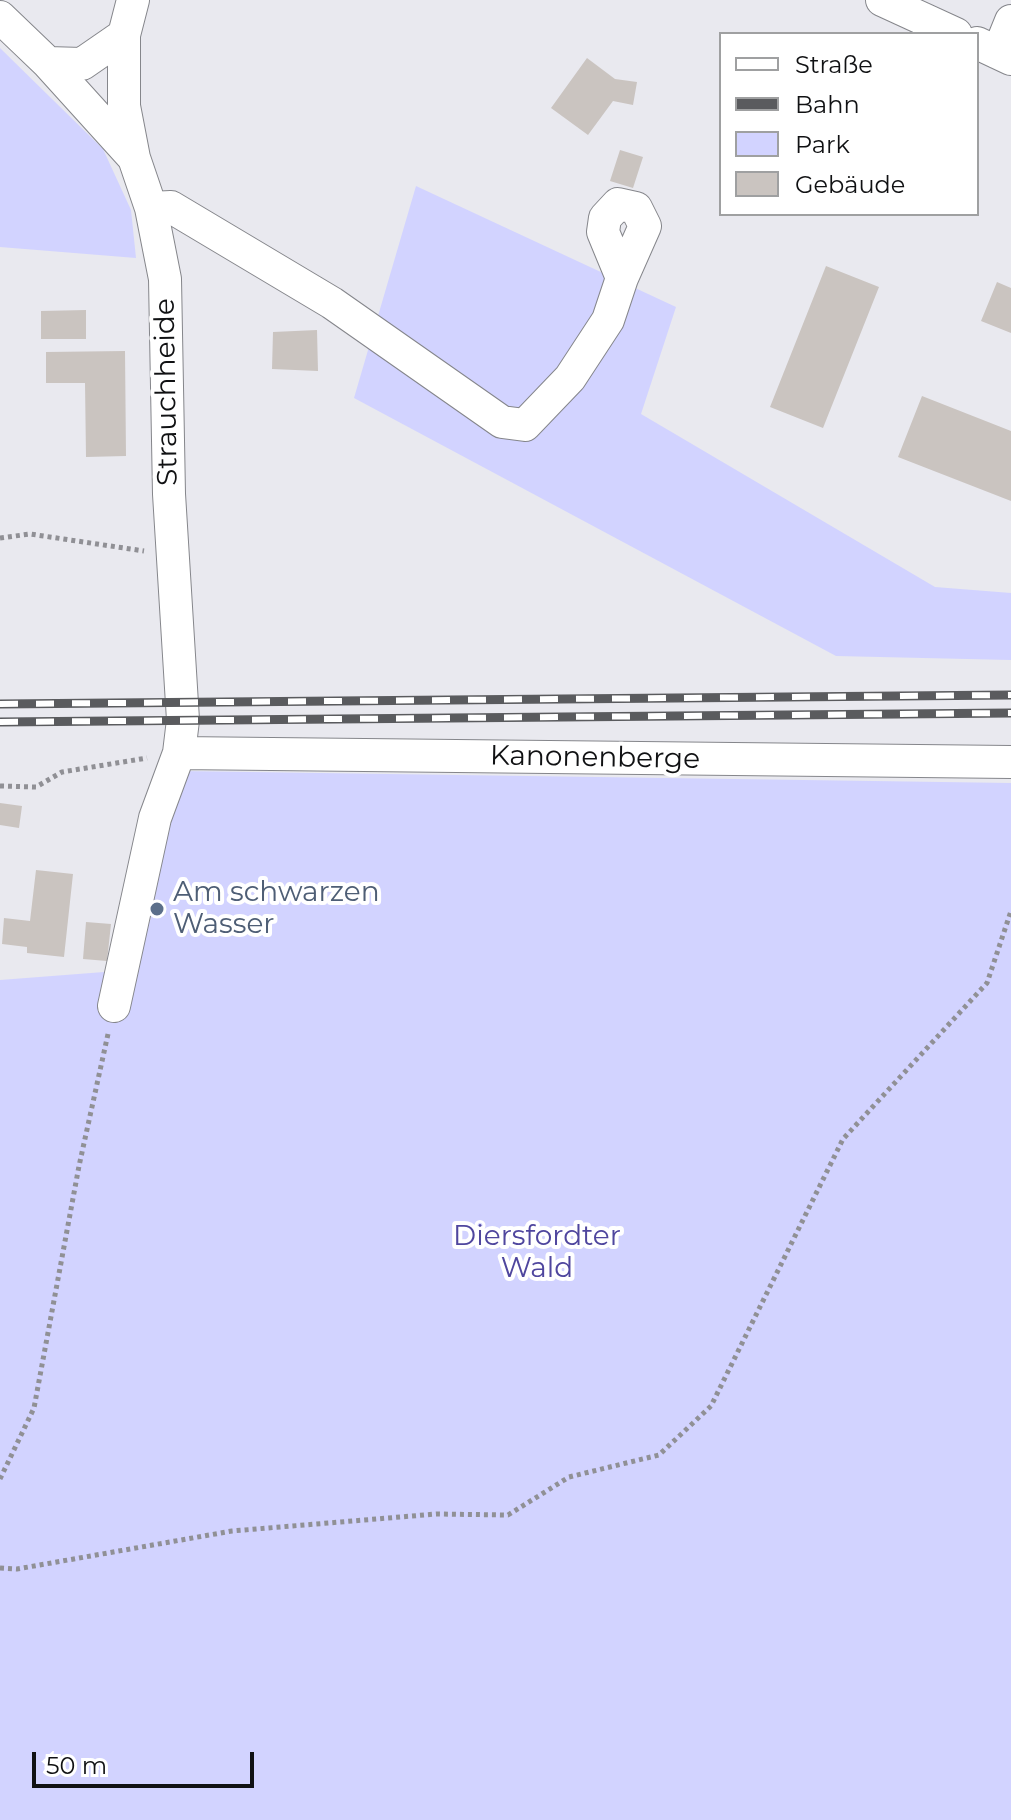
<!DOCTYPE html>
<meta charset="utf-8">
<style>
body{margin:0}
#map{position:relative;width:1011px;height:1820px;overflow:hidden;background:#e9e9ef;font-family:Montserrat,sans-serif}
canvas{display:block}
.legend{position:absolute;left:719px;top:32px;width:260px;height:184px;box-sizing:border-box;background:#fff;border:2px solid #9fa0a1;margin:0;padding:10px 14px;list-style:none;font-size:24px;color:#101113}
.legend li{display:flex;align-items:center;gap:16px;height:40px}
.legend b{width:40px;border:2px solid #9fa0a1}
.scale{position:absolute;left:32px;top:1752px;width:222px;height:36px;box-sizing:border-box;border:4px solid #101113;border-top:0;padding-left:10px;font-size:24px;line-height:28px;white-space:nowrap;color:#101113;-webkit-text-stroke:6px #fff;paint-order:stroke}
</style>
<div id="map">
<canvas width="1011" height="1820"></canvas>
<ul class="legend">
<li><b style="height:10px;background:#fff"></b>Straße</li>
<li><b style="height:10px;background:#5a5b5e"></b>Bahn</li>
<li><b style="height:22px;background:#d2d3ff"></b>Park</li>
<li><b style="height:22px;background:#cac4c0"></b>Gebäude</li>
</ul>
<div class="scale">50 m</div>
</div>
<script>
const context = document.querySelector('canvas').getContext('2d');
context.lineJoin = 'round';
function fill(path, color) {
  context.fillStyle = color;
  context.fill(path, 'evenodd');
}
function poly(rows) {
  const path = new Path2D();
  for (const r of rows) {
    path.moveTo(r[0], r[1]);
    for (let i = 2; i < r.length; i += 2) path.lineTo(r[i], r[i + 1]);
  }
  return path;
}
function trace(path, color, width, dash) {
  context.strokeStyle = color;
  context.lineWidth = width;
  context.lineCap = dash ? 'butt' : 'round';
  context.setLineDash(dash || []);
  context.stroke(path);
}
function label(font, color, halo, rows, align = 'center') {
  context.font = font + ' Montserrat,sans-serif';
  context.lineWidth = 8;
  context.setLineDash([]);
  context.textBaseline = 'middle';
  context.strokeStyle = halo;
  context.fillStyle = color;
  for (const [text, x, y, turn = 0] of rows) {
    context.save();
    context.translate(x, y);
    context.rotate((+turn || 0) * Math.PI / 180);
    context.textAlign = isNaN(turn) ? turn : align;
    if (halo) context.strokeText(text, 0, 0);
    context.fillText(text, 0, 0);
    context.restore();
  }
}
const green = poly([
 [0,48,103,149,131,210,136,258,0,247],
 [416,186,676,307,641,414,935,587,1011,593,1011,660,836,656,354,398],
 [180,771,1011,783,1011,1820,0,1820,0,980,104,972,150,921]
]);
const building = poly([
 [587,58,615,79,637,82,633,105,613,101,588,135,551,108],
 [620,150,643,157,633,188,610,181],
 [826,266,879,287,823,428,770,407],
 [997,282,1011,288,1011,333,981,321],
 [86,310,86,339,41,339,41,311],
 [317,330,318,371,272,369,273,332],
 [125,351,126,456,86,457,85,383,46,383,46,352],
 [922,396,1011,431,1011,501,898,457],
 [0,803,22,806,19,828,0,825],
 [36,870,73,874,64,957,27,953,27,947,2,944,4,918,30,921],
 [86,922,111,924,107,961,83,959]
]);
const path = poly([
 [0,538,30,534,144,551],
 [0,786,36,787,62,772,147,758],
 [0,1479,34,1408,79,1166,108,1034],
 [0,1568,17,1569,232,1531,436,1514,508,1515,569,1477,659,1455,711,1406,843,1139,987,983,1011,911]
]);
const minor = poly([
 [882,0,956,34],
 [0,17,48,63,134,158],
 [977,43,1011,59],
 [998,53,1011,21],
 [48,63,82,64,124,35],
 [151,208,171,207,332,303,502,422,525,425,570,378,608,320,622,278,645,226,636,208,618,204,605,218,603,232,622,278],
 [179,753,1011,762],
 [114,1006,155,818,179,753,183,720,169,494,165,279,151,208,134,158,124,106,124,35,133,0]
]);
const rail = poly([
 [0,704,1011,695],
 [0,722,1011,713]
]);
const markers = [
 [157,909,8,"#5c6f8a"]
];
const streetNames = [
 ["Strauchheide",167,392,-91],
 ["Kanonenberge",595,758,1]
];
const serviceNames = [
 ["Am schwarzen",173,893],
 ["Wasser",173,925]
];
const parkNames = [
 ["Diersfordter",537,1237],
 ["Wald",537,1269]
];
fill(green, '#d2d3ff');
fill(building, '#cac4c0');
trace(minor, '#85868b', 34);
trace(path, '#909095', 5, [4, 4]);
trace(minor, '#fff', 32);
trace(rail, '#5a5b5e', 9);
trace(rail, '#fff', 6, [18]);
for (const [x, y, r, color] of markers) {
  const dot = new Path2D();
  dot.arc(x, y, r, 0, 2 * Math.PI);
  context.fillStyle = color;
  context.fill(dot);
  trace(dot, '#fff', 3);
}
label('28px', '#101113', '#fff', streetNames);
label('28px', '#4e5e75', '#fff', serviceNames, 'left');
label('28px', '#4f469e', '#fff', parkNames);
</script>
